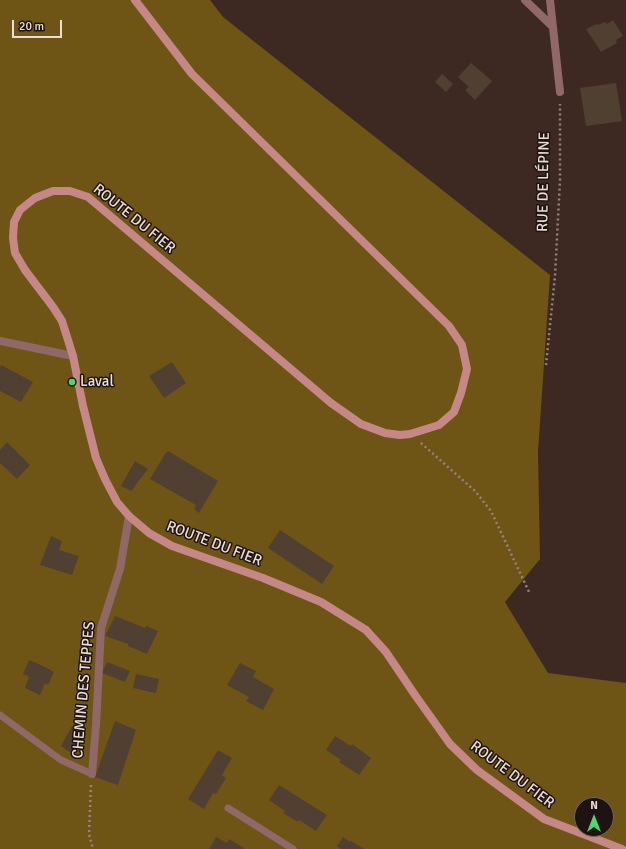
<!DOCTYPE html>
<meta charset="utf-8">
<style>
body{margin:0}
#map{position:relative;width:626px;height:849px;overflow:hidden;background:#3d2921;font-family:Signika,sans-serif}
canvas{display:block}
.north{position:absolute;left:574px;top:797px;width:40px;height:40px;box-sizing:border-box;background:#1d1411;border:1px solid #6f6561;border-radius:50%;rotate:0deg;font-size:11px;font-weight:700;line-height:16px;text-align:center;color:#ebded9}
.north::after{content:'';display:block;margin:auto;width:14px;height:18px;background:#4dd676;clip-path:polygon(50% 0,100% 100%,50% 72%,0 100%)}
.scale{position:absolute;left:12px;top:20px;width:50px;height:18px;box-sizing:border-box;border:2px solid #ebded9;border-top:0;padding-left:5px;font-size:12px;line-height:14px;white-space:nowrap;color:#ebded9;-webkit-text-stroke:3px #1d1411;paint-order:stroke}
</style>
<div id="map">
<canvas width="626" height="849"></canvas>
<div class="north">N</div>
<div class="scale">20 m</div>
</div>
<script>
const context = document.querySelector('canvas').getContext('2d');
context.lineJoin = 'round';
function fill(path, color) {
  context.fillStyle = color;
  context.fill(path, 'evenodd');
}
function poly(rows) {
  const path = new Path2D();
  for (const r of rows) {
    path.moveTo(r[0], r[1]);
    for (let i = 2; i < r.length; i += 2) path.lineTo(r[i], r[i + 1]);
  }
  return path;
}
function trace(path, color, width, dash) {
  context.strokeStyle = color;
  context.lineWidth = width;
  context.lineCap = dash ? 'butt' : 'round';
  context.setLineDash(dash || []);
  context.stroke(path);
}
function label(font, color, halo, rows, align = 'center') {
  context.font = font + ' Signika,sans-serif';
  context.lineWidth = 3;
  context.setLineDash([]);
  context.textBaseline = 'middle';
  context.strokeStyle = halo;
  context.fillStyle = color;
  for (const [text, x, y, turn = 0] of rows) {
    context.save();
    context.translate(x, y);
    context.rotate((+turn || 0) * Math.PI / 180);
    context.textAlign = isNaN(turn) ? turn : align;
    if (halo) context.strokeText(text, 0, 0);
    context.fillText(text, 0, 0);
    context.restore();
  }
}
const green = poly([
 [0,0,210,0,223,17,550,275,538,452,540,559,505,602,548,673,626,683,626,849,0,849],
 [582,805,606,805,606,829,582,829]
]);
const building = poly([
 [613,20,623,36,616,40,617,43,601,52,586,29,597,24,598,25,605,22,607,24],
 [471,63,492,81,475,100,465,90,469,87,458,77],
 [442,74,453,84,446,92,435,82],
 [616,83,622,121,586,126,580,88],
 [172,362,186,383,164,398,149,376],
 [1,365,33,382,21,402,0,391,0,368],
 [7,442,30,465,17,479,0,463,0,450],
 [168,451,218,481,199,513,194,509,196,505,150,479,165,454],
 [135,461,148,469,137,483,132,491,121,486],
 [280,530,334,566,322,584,268,548],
 [51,536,62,541,59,550,79,556,72,575,40,565],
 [115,616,145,628,146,626,158,631,147,654,128,646,128,644,105,636],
 [29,660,43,666,54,672,48,685,45,683,40,695,25,688,29,677,23,674],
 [107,662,130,671,125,682,102,673],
 [240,663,256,671,253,677,274,689,263,710,246,701,249,697,227,685],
 [136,674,159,679,156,693,133,688],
 [115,721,136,730,118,785,95,777],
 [72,726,86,733,74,755,61,746],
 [335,736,351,746,352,744,371,758,359,775,339,762,341,760,326,750],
 [218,750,232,758,222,775,226,778,216,794,213,793,204,809,188,799],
 [279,785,327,815,316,831,299,820,298,822,283,813,285,811,269,800],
 [216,837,227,843,229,839,244,848,243,849,209,849],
 [343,837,350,842,351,841,364,849,341,849,337,846]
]);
const path = poly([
 [546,365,555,276,560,180,560,104],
 [421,443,475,491,491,511,530,594],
 [91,785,89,834,93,849]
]);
const lane = poly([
 [0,715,61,760,92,774],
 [228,808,293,849]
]);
const street = poly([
 [525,0,552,26],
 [550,0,560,92],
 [0,341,73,356],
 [92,774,96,725,101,628,120,569,129,516]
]);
const secondary = poly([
 [135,0,192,74,449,326,462,345,467,369,461,393,454,412,439,425,410,434,400,435,385,433,361,424,331,403,88,197,70,191,53,191,35,198,20,210,14,222,13,238,15,253,25,270,53,307,62,321,73,356,83,406,96,458,105,479,117,502,129,516,149,533,172,546,263,578,321,602,366,630,386,652,415,695,450,744,477,770,544,819,622,849]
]);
const markers = [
 [72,382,4,"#4dd676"]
];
const streetNames = [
 ["RUE DE LÉPINE",544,182,-89],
 ["ROUTE DU FIER",134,219,39],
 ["ROUTE DU FIER",214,544,21],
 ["CHEMIN DES TEPPES",84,690,-85],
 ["ROUTE DU FIER",512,775,37]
];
const poiNames = [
 ["Laval",80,382]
];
fill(green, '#6e5516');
fill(building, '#504031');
trace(path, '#95857e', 2.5, [2, 3]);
trace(lane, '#8f6867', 7);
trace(street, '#8f6867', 8);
trace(secondary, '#c58886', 8);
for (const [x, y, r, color] of markers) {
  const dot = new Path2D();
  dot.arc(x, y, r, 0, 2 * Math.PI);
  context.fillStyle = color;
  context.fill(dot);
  trace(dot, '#1d1411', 1.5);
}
label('15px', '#ebded9', '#1d1411', streetNames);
label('15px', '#ebded9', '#1d1411', poiNames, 'left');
</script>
